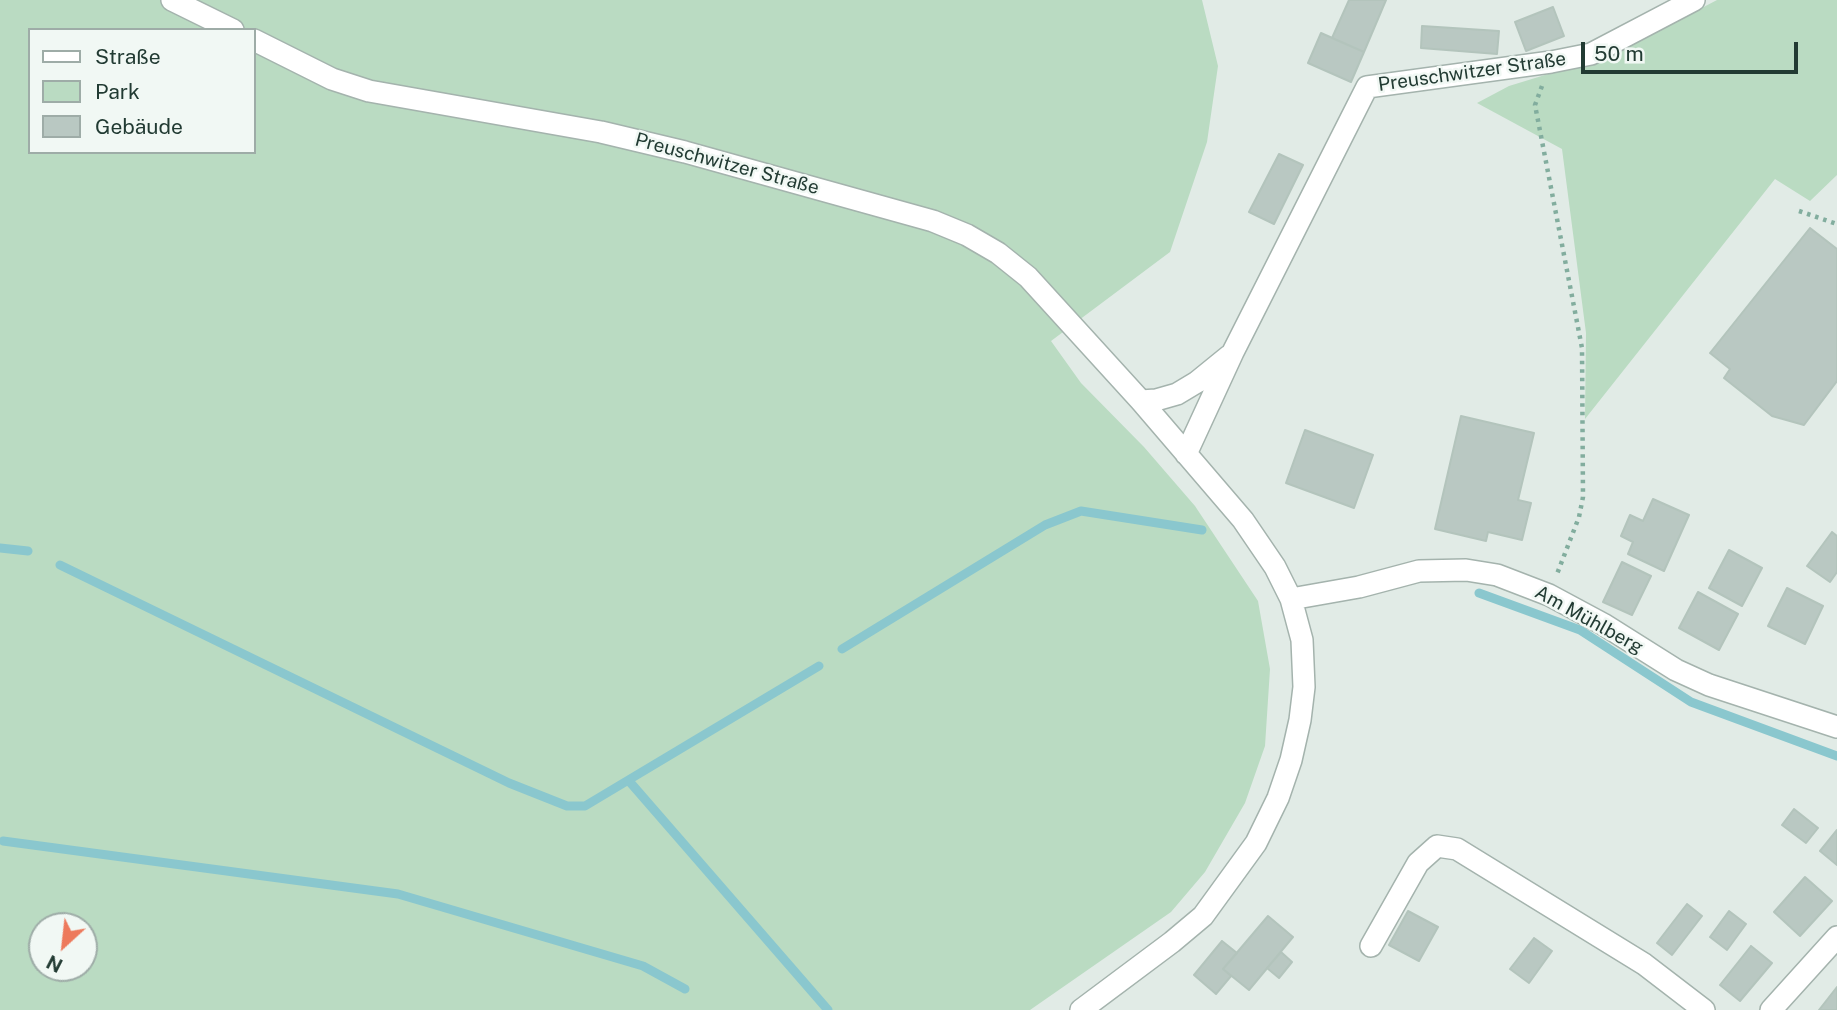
<!DOCTYPE html>
<meta charset="utf-8">
<style>
body{margin:0}
#map{position:relative;width:1837px;height:1010px;overflow:hidden;background:#e1ebe6;font-family:"Public Sans",sans-serif}
canvas{display:block}
.legend{position:absolute;left:28px;top:28px;width:228px;height:126px;box-sizing:border-box;background:#f1f8f4;border:2px solid #9eaca7;margin:0;padding:9px 12px;list-style:none;font-size:21px;color:#223b33}
.legend li{display:flex;align-items:center;gap:14px;height:35px}
.legend b{width:35px;border:2px solid #9eaca7}
.north{position:absolute;left:28px;top:912px;width:70px;height:70px;box-sizing:border-box;background:#f1f8f4;border:2px solid #9eaca7;border-radius:50%;rotate:207deg;font-size:19px;font-weight:700;line-height:28px;text-align:center;color:#223b33}
.north::after{content:'';display:block;margin:auto;width:24px;height:32px;background:#ed7a5c;clip-path:polygon(50% 0,100% 100%,50% 72%,0 100%)}
.scale{position:absolute;left:1581px;top:42px;width:217px;height:32px;box-sizing:border-box;border:4px solid #223b33;border-top:0;padding-left:9px;font-size:21px;line-height:24px;white-space:nowrap;color:#223b33;-webkit-text-stroke:5px #f1f8f4;paint-order:stroke}
</style>
<div id="map">
<canvas width="1837" height="1010"></canvas>
<ul class="legend">
<li><b style="height:9px;background:#fff"></b>Straße</li>
<li><b style="height:19px;background:#badbc2"></b>Park</li>
<li><b style="height:19px;background:#b9c8c2"></b>Gebäude</li>
</ul>
<div class="north">N</div>
<div class="scale">50 m</div>
</div>
<script>
const context = document.querySelector('canvas').getContext('2d');
context.lineJoin = 'round';
function fill(path, color) {
  context.fillStyle = color;
  context.fill(path, 'evenodd');
}
function poly(rows) {
  const path = new Path2D();
  for (const r of rows) {
    path.moveTo(r[0], r[1]);
    for (let i = 2; i < r.length; i += 2) path.lineTo(r[i], r[i + 1]);
  }
  return path;
}
function trace(path, color, width, dash) {
  context.strokeStyle = color;
  context.lineWidth = width;
  context.lineCap = dash ? 'butt' : 'round';
  context.setLineDash(dash || []);
  context.stroke(path);
}
function label(font, color, halo, rows, align = 'center') {
  context.font = font + ' "Public Sans",sans-serif';
  context.lineWidth = 5;
  context.setLineDash([]);
  context.textBaseline = 'middle';
  context.strokeStyle = halo;
  context.fillStyle = color;
  for (const [text, x, y, turn = 0] of rows) {
    context.save();
    context.translate(x, y);
    context.rotate((+turn || 0) * Math.PI / 180);
    context.textAlign = isNaN(turn) ? turn : align;
    if (halo) context.strokeText(text, 0, 0);
    context.fillText(text, 0, 0);
    context.restore();
  }
}
const green = poly([
 [0,0,1202,0,1218,66,1207,142,1170,252,1051,341,1081,383,1144,447,1195,506,1258,601,1270,669,1265,746,1245,803,1205,872,1171,912,1030,1010,0,1010],
 [30,30,254,30,254,152,30,152],
 [42,926,84,926,84,968,42,968],
 [1717,0,1837,0,1837,175,1810,201,1775,179,1585,419,1586,333,1562,149,1477,103,1509,86,1558,71,1597,63]
]);
const stream = poly([
 [0,548,28,551],
 [60,565,509,783,567,806,585,806,819,666],
 [1479,593,1580,630,1691,702,1837,756],
 [842,649,1045,525,1081,511,1202,530],
 [629,781,828,1010],
 [3,841,398,894,643,966,685,989]
]);
const building = poly([
 [1349,0,1386,0,1364,52,1332,38,1349,0],
 [1553,7,1564,36,1526,51,1515,22,1553,7],
 [1422,26,1499,31,1497,54,1421,48,1422,26],
 [1321,33,1364,52,1351,82,1308,63,1321,33],
 [1279,154,1303,165,1274,224,1249,212,1279,154],
 [1810,228,1837,249,1837,381,1804,425,1772,416,1724,378,1730,369,1710,353,1810,228],
 [1461,416,1534,433,1518,500,1531,503,1522,540,1488,532,1486,541,1435,529,1461,416],
 [1305,430,1373,455,1354,508,1286,483,1305,430],
 [1653,499,1689,515,1664,571,1628,554,1633,542,1621,536,1630,515,1643,521,1653,499],
 [1832,532,1837,536,1837,572,1830,582,1807,566,1832,532],
 [1729,550,1762,568,1742,606,1709,588,1729,550],
 [1622,562,1651,576,1632,615,1603,602,1622,562],
 [1787,588,1823,606,1805,644,1768,626,1787,588],
 [1698,592,1738,614,1719,650,1679,628,1698,592],
 [1794,809,1818,828,1806,843,1782,825,1794,809],
 [1837,830,1837,865,1820,851,1837,830],
 [1805,877,1832,901,1800,936,1774,912,1805,877],
 [1687,904,1702,916,1672,955,1657,943,1687,904],
 [1408,911,1438,927,1419,961,1389,945,1408,911],
 [1729,911,1746,924,1727,950,1710,937,1729,911],
 [1268,916,1293,937,1249,990,1223,969,1268,916],
 [1534,938,1552,951,1529,983,1510,969,1534,938],
 [1222,941,1237,953,1223,969,1231,976,1216,994,1194,975,1222,941],
 [1751,946,1772,963,1740,1001,1720,985,1751,946],
 [1281,952,1292,962,1279,978,1267,968,1281,952],
 [1837,987,1837,1010,1819,1010,1837,987]
]);
const path = poly([
 [1542,86,1535,105,1582,348,1583,497,1579,517,1557,574],
 [1799,211,1837,224]
]);
const minor = poly([
 [172,0,233,30],
 [254,40,332,79,369,91,601,132,685,152,933,221,967,235,998,253,1028,277,1141,401,1243,520,1275,567,1291,599,1302,640,1304,687,1300,720,1291,760,1278,798,1256,843,1203,916,1172,942,1081,1010],
 [1141,401,1156,400,1177,394,1197,382,1229,356],
 [1186,454,1233,352,1367,87,1551,62,1591,54,1694,0],
 [1291,599,1359,587,1419,571,1466,570,1497,575,1549,595,1603,624,1676,670,1709,685,1837,727],
 [1371,946,1418,863,1437,846,1457,849,1644,964,1704,1010],
 [1771,1010,1837,937]
]);
const streetNames = [
 ["Preuschwitzer Straße",1472,72,-8],
 ["Preuschwitzer Straße",727,164,15],
 ["Am Mühlberg",1589,620,29]
];
fill(green, '#badbc2');
trace(stream, '#8ac7ce', 9);
fill(building, '#b9c8c2');
trace(building, '#b3c4bc', 2);
trace(minor, '#a4b3ad', 24);
trace(path, '#82ad9e', 4.5, [3.5, 5]);
trace(minor, '#fff', 21);
label('19px', '#223b33', '#f1f8f4', streetNames);
</script>
